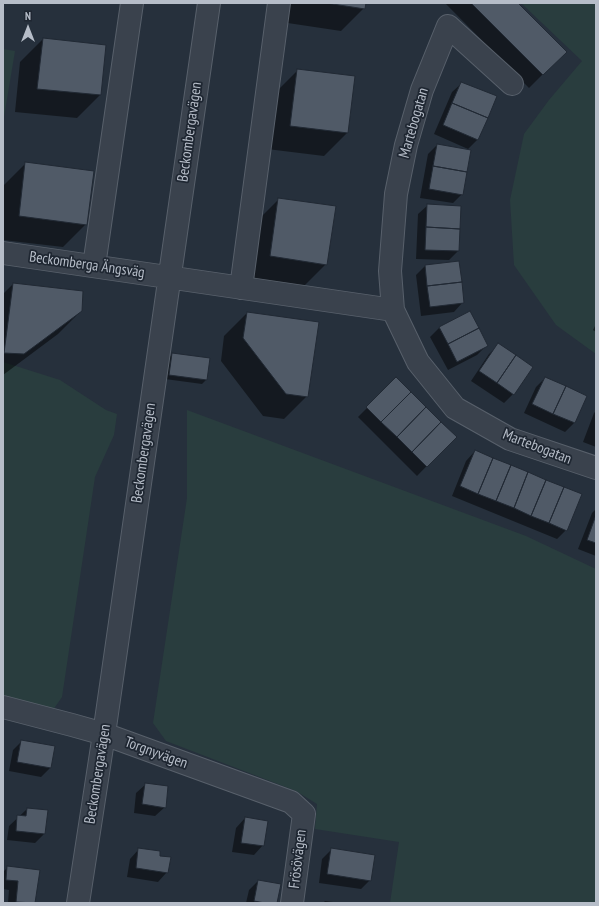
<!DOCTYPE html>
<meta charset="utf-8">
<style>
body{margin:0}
#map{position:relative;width:599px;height:906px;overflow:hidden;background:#26303c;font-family:"PT Sans Narrow",sans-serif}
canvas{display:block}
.frame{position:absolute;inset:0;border:4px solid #b6bdc8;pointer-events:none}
.north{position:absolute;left:8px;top:8px;width:40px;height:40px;-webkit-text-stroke:3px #1f2732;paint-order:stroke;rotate:0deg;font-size:11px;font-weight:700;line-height:16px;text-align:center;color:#b6bdc8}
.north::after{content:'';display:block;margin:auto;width:14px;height:18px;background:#b6bdc8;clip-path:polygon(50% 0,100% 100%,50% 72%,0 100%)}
</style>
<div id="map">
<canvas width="599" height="906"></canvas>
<div class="frame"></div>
<div class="north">N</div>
</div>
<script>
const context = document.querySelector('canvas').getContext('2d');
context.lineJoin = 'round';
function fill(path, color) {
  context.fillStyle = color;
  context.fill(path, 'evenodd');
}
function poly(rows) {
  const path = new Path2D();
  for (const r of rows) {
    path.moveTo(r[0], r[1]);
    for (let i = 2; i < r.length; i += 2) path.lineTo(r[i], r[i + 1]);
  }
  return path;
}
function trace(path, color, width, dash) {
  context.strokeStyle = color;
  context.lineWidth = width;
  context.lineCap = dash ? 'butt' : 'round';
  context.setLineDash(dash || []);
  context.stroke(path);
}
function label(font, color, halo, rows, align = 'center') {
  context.font = font + ' "PT Sans Narrow",sans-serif';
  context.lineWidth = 3.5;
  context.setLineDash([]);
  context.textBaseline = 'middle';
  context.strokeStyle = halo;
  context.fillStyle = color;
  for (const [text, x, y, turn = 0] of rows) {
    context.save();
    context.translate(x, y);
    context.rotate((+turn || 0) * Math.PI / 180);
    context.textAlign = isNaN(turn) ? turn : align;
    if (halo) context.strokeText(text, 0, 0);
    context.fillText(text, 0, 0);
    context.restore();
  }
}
const green = poly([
 [521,3,596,3,596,354,556,325,514,265,510,200,524,134,549,100,582,61],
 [3,49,15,51,3,123],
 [3,362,60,380,106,410,117,414,114,435,95,477,62,697,53,710,3,697],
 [187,410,526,536,596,569,596,903,390,903,399,842,315,829,317,804,296,791,166,741,153,723,187,498]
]);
const shadow = poly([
 [284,3,365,3,364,8,341,31,281,22],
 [445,3,517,3,565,52,529,88],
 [43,39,105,46,100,95,77,118,15,112,20,62],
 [298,70,354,77,347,133,324,156,267,149,275,93],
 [462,83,478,139,468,149,434,134,452,92],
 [437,145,462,194,453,203,420,198,428,154],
 [26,163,86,224,63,247,3,240,3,186],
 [279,199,326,264,303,287,247,279,256,222],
 [428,205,460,207,458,251,449,260,416,259,418,214],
 [425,266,463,302,454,312,421,316,416,275],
 [13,284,81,311,58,334,3,375,3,294],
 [247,313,307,396,284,419,263,416,221,361,224,336],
 [596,324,596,332,593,330],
 [440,327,487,345,477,355,448,370,430,337],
 [499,345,513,394,504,403,471,381,489,354],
 [172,354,206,380,202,384,165,379,168,359],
 [545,378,586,397,574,423,565,432,524,413,536,387],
 [396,379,455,437,417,476,358,417],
 [596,411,596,447,583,442,594,413],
 [475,451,566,530,557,539,452,496,466,461],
 [596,509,596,556,578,549,592,513],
 [22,741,54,747,50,768,41,777,9,771,13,750],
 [146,784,165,807,155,816,134,813,136,793],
 [27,809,44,834,35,843,7,840,9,826],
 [245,818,263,845,254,855,232,852,236,828],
 [139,849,159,857,167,872,158,882,127,877,130,859],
 [332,849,370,880,361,889,319,883,322,859],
 [8,867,38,871,34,903,8,903,9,890,3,889,3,872],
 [258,881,276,903,246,903,249,890],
 [325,901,341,903,323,903]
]);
const building = poly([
 [326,3,366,3,365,9,326,3],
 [471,3,518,3,567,52,543,75,471,3],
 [43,38,106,45,101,95,37,89,43,38],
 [297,69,355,76,348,133,290,126,297,69],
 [461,82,497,96,488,118,452,103,461,82],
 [452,103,488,118,478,140,443,125,452,103],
 [437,144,471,150,467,172,433,166,437,144],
 [25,162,94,171,87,225,19,216,25,162],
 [433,166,467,172,463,195,429,189,433,166],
 [278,198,336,206,327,265,270,256,278,198],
 [427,204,461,206,460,229,426,227,427,204],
 [426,227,460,229,459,251,425,250,426,227],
 [459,261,462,282,427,286,425,265,459,261],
 [462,282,464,303,430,307,427,286,462,282],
 [13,283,83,291,82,311,24,354,4,353,13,283],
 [470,311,479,328,448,344,439,327,470,311],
 [247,312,319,322,308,397,286,394,243,338,247,312],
 [479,328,488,346,457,362,448,344,479,328],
 [498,343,516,355,497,383,479,371,498,343],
 [172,353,210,358,207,380,169,375,172,353],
 [516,355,533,367,514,395,497,383,516,355],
 [396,377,411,392,381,422,366,407,396,377],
 [545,377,566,386,553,414,532,404,545,377],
 [566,386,587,396,575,423,553,414,566,386],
 [411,392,426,407,397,437,381,422,411,392],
 [426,407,441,422,412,452,397,437,426,407],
 [441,422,457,437,427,467,412,452,441,422],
 [475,450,493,458,478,494,460,486,475,450],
 [493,458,511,465,496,501,478,494,493,458],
 [511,465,528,472,514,508,496,501,511,465],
 [528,472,546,480,531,516,514,508,528,472],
 [546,480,564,487,549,523,531,516,546,480],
 [564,487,582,494,567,531,549,523,564,487],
 [596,515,596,543,587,540,596,515],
 [21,740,55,746,51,768,17,762,21,740],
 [145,783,168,786,166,808,142,804,145,783],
 [27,808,48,810,45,834,16,831,17,815,26,816,27,808],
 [245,817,268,821,264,846,241,843,245,817],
 [138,848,160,851,160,856,171,857,168,873,136,868,138,848],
 [331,848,375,855,371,881,327,874,331,848],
 [7,866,40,870,35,903,16,902,18,881,6,880,7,866],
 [258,880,281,884,277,903,265,903,254,901,258,880]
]);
const minor = poly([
 [512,84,448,26,422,90,406,145,396,194,390,271,393,310,418,362,455,408,510,439,596,468],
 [3,253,393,310],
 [94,266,132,3],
 [241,288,279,3],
 [3,707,72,725,104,734,291,802,304,814,292,903],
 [78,903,104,734,209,3]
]);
const streetNames = [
 ["Martebogatan",414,123,-74],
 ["Beckombergavägen",190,132,-82],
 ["Beckomberga Ängsväg",87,265,8],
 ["Martebogatan",537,447,21],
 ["Beckombergavägen",144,453,-82],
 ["Torgnyvägen",156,753,20],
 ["Beckombergavägen",98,774,-81],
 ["Frösövägen",298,859,-83]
];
fill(green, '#293d3e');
fill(shadow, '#0007');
fill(building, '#505a67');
trace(building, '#212934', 1);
trace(minor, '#58606b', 24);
trace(minor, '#3a424d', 22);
label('15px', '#b6bdc8', '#1f2732', streetNames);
</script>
